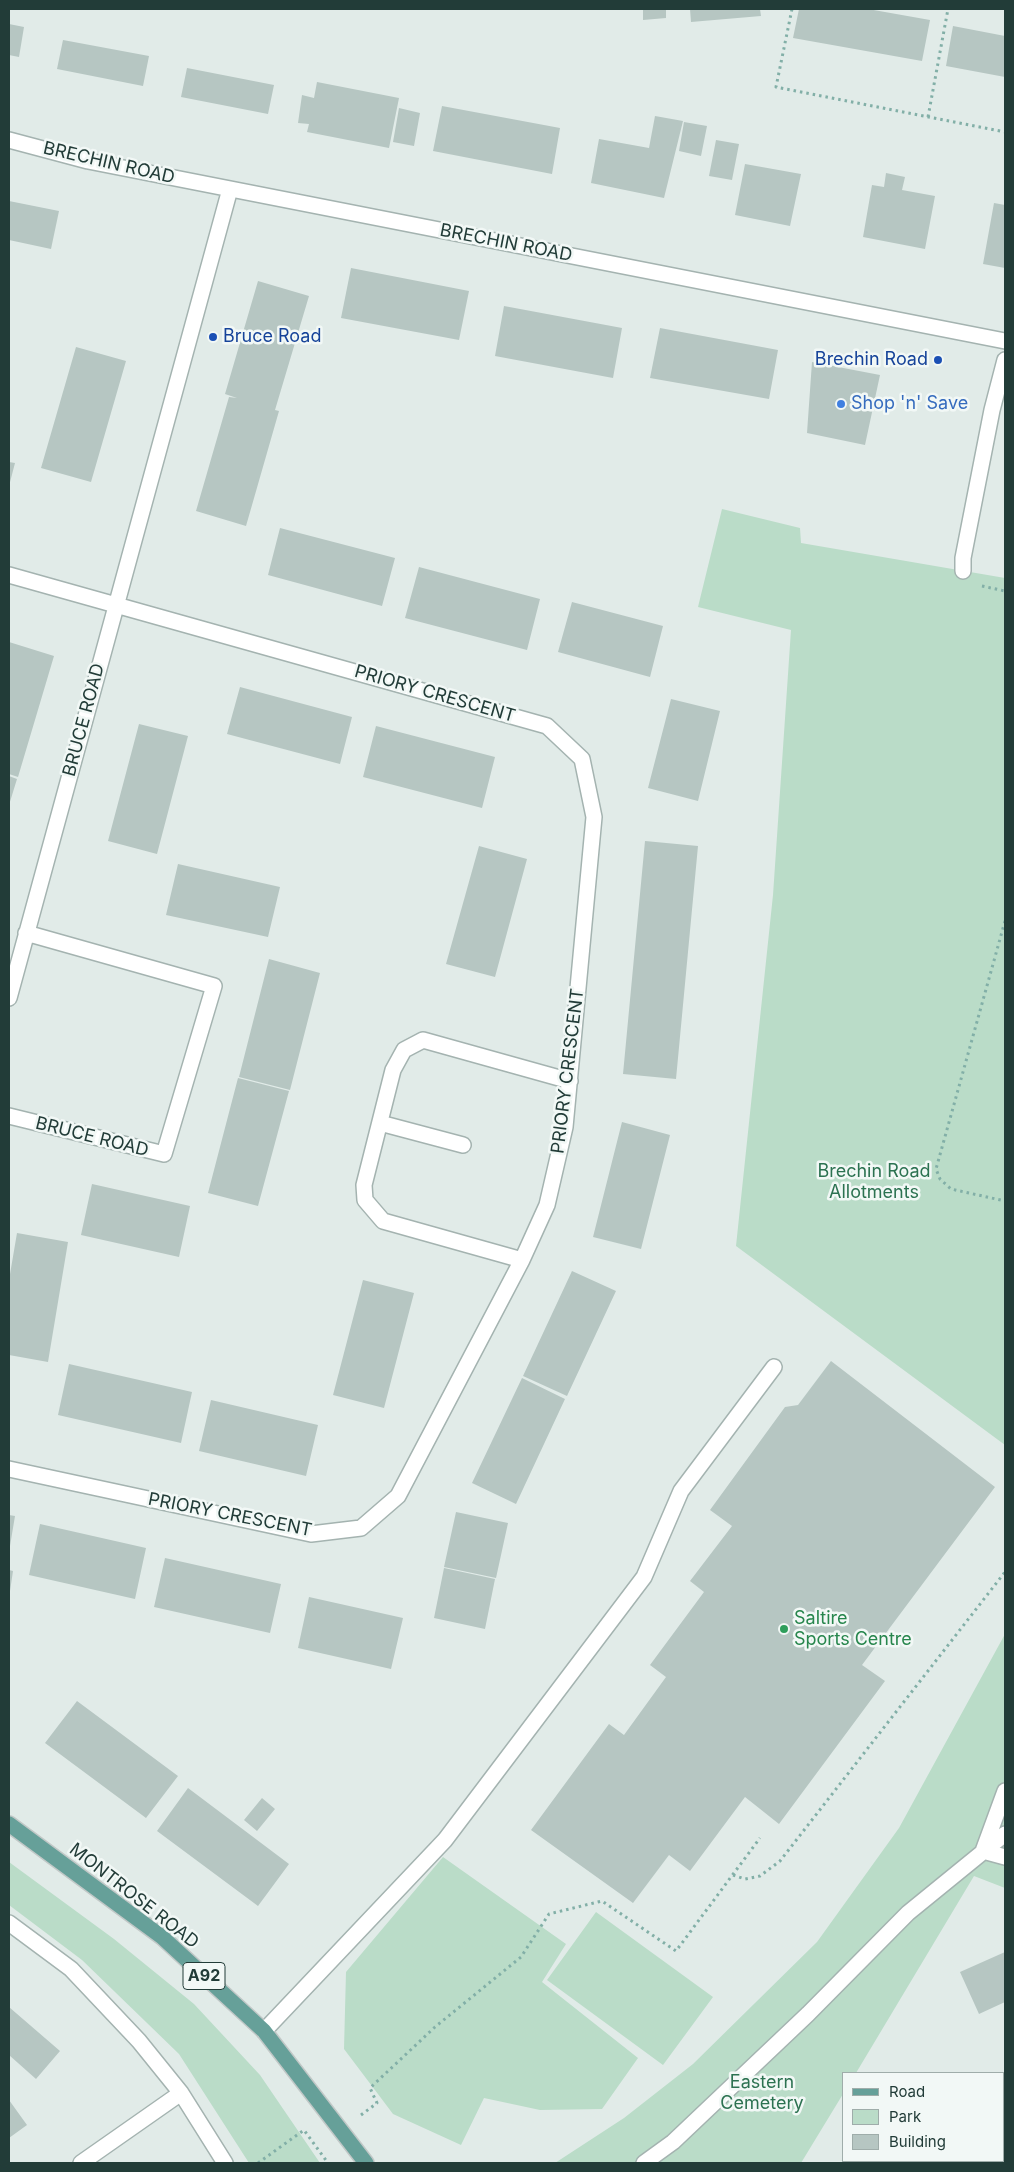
<!DOCTYPE html>
<style>
body{margin:0}
#map{position:relative;width:1014px;height:2172px;overflow:hidden;background:#e1ebe8;font-family:Inter,sans-serif}
canvas{display:block}
.frame{position:absolute;inset:0;border:10px solid #223c38;pointer-events:none}
.legend{position:absolute;left:842px;top:2072px;width:162px;height:90px;box-sizing:border-box;background:#f2f8f6;border:1px solid #9fadaa;margin:0;padding:6px 9px;list-style:none;font-size:15px;color:#223c38}
.legend li{display:flex;align-items:center;gap:10px;height:25px}
.legend b{width:25px;border:1px solid #9fadaa}
</style>
<div id="map">
<canvas width="1014" height="2172"></canvas>
<div class="frame"></div>
<ul class="legend">
<li><b style="height:6px;background:#66a099"></b>Road</li>
<li><b style="height:14px;background:#badcc8"></b>Park</li>
<li><b style="height:14px;background:#b6c6c2"></b>Building</li>
</ul>
</div>
<script>
const context = document.querySelector('canvas').getContext('2d');
context.lineJoin = 'round';
function fill(path, color) {
  context.fillStyle = color;
  context.fill(path, 'evenodd');
}
function poly(rows) {
  const path = new Path2D();
  for (const r of rows) {
    path.moveTo(r[0], r[1]);
    for (let i = 2; i < r.length; i += 2) path.lineTo(r[i], r[i + 1]);
  }
  return path;
}
function trace(path, color, width, dash) {
  context.strokeStyle = color;
  context.lineWidth = width;
  context.lineCap = dash ? 'butt' : 'round';
  context.setLineDash(dash || []);
  context.stroke(path);
}
function label(font, color, halo, rows, align = 'center') {
  context.font = font + ' Inter,sans-serif';
  context.lineWidth = 5;
  context.setLineDash([]);
  context.textBaseline = 'middle';
  context.strokeStyle = halo;
  context.fillStyle = color;
  for (const [text, x, y, turn = 0] of rows) {
    context.save();
    context.translate(x, y);
    context.rotate((+turn || 0) * Math.PI / 180);
    context.textAlign = isNaN(turn) ? turn : align;
    if (halo) context.strokeText(text, 0, 0);
    context.fillText(text, 0, 0);
    context.restore();
  }
}
const green = poly([
 [722,509,800,528,801,543,1005,578,1005,1445,736,1246,773,895,791,630,698,607],
 [1005,1634,1005,1888,974,1876,856,2073,843,2073,843,2094,801,2163,555,2163,624,2118,693,2064,817,1942,899,1828],
 [443,1857,566,1944,542,1982,638,2058,602,2109,540,2110,484,2098,461,2145,393,2114,344,2049,346,1972],
 [9,1862,114,1939,194,2004,260,2075,320,2163,249,2163,179,2054,82,1960,9,1905],
 [596,1912,713,1997,663,2065,547,1980]
]);
const building = poly([
 [643,9,666,9,666,18,643,20],
 [690,9,760,9,761,16,691,22],
 [799,9,868,9,930,20,922,61,793,38],
 [9,24,24,27,19,57,9,55],
 [953,26,1005,36,1005,77,946,66],
 [63,40,149,56,143,86,57,69],
 [187,68,274,85,268,114,181,97],
 [317,82,399,98,389,148,307,132,309,124,298,123,302,95,314,98],
 [442,106,560,128,552,174,433,151],
 [399,108,420,113,414,146,393,142],
 [655,116,683,121,664,198,591,183,599,139,649,148],
 [684,122,707,126,701,156,679,151],
 [716,140,739,144,732,180,709,176],
 [745,164,801,174,790,226,735,215],
 [886,173,905,177,902,190,935,196,925,249,863,237,872,185,884,187],
 [9,201,59,211,51,249,9,240],
 [994,203,1005,205,1005,268,983,264],
 [351,268,469,291,459,340,341,318],
 [258,281,309,296,275,410,279,411,246,526,196,511,229,397,237,398,225,394],
 [504,306,622,328,613,378,495,356],
 [660,328,778,350,769,399,650,378],
 [76,347,126,361,91,482,41,468],
 [812,362,880,375,865,445,807,433],
 [9,462,15,463,9,486],
 [280,528,395,558,382,606,268,575],
 [419,567,540,599,527,650,405,618],
 [572,602,663,626,650,677,558,652],
 [9,642,54,656,18,777,9,774],
 [240,687,352,717,340,764,227,734],
 [671,699,720,711,698,801,648,788],
 [139,724,188,736,157,854,108,841],
 [376,726,495,757,482,808,363,777],
 [9,776,17,779,9,805],
 [645,841,698,846,676,1079,623,1074],
 [479,846,527,859,495,977,446,964],
 [178,864,280,887,268,937,166,915],
 [269,959,320,973,290,1090,239,1077],
 [238,1078,289,1091,258,1206,208,1193],
 [622,1122,670,1135,641,1249,593,1237],
 [92,1184,190,1206,179,1257,81,1235],
 [17,1233,68,1242,48,1362,9,1355,9,1280],
 [572,1271,616,1291,567,1396,523,1376],
 [363,1280,414,1293,384,1408,333,1395],
 [831,1361,995,1487,862,1665,885,1681,779,1824,745,1797,690,1871,669,1855,633,1903,531,1830,609,1724,624,1735,666,1677,650,1665,704,1592,690,1581,732,1526,710,1510,785,1407,798,1405],
 [69,1364,192,1392,181,1443,58,1415],
 [522,1378,565,1399,516,1504,472,1483],
 [211,1400,318,1425,306,1476,199,1451],
 [456,1512,508,1523,496,1578,444,1567],
 [9,1515,15,1516,10,1546,9,1546],
 [40,1524,146,1548,135,1599,29,1575],
 [165,1558,281,1584,270,1633,154,1607],
 [444,1568,495,1579,485,1629,434,1618],
 [9,1570,13,1571,10,1591,9,1590],
 [309,1597,403,1618,391,1669,298,1648],
 [77,1701,178,1776,146,1818,45,1743],
 [188,1788,289,1864,258,1906,157,1831],
 [262,1798,275,1809,257,1831,244,1820],
 [1005,1952,1005,2002,979,2014,960,1972],
 [9,2007,60,2051,36,2079,9,2055],
 [9,2100,27,2125,9,2138],
 [1005,2126,1005,2163,973,2163,972,2161,1003,2161,1003,2127]
]);
const path = poly([
 [792,9,776,87,1005,132],
 [928,117,948,9],
 [982,586,1005,591],
 [1005,921,936,1169,940,1179,951,1189,1005,1201],
 [733,1875,745,1879,760,1876,780,1861,1005,1572],
 [361,2115,377,2103,370,2088,435,2027,521,1957,549,1914,602,1901,676,1951,760,1838],
 [258,2163,304,2130,328,2163]
]);
const minor = poly([
 [9,140,88,161,1005,341],
 [963,571,963,558,992,410,1005,360],
 [9,575,547,726,582,759,594,817,565,1127,547,1205,522,1260,398,1496,361,1528,311,1534,9,1469],
 [9,998,230,189],
 [9,1116,164,1154,214,986,26,933],
 [380,1123,463,1145],
 [522,1260,383,1221,365,1200,364,1185,393,1070,404,1050,423,1040,570,1081],
 [1005,1791,983,1851,1005,1857],
 [9,1923,71,1969,139,2041,181,2093,225,2163],
 [264,2031,445,1840,644,1577,681,1491,774,1367],
 [81,2163,181,2093],
 [644,2163,673,2142,808,2014,908,1913,1005,1834]
]);
const major = poly([
 [9,1824,162,1937,264,2031,366,2163]
]);
const markers = [
 [213,337,5,"#1a4fb4"],
 [938,360,5,"#1a4fb4"],
 [841,404,5,"#3f7fe0"],
 [784,1629,5,"#2e9e5b"]
];
const shields = [
 [204,1976,42]
];
const shieldNames = [
 ["A92",204,1976]
];
const streetNames = [
 ["BRECHIN ROAD",109,163,13],
 ["BRECHIN ROAD",506,243,11],
 ["PRIORY CRESCENT",435,694,16],
 ["BRUCE ROAD",84,720,-75],
 ["PRIORY CRESCENT",568,1071,-83],
 ["BRUCE ROAD",92,1137,14],
 ["PRIORY CRESCENT",230,1515,11],
 ["MONTROSE ROAD",134,1896,38]
];
const transitNames = [
 ["Bruce Road",223,337],
 ["Brechin Road",928,360,"right"]
];
const shopNames = [
 ["Shop 'n' Save",851,404]
];
const parkNames = [
 ["Brechin Road",874,1172],
 ["Allotments",874,1193],
 ["Eastern",762,2083],
 ["Cemetery",762,2104]
];
const leisureNames = [
 ["Saltire",794,1619],
 ["Sports Centre",794,1640]
];
fill(green, '#badcc8');
fill(building, '#b6c6c2');
trace(minor, '#a4b3b0', 18);
trace(major, '#c1c8c7', 18);
trace(path, '#82afa7', 3, [2.5, 4]);
trace(minor, '#fff', 15);
trace(major, '#66a099', 15);
for (const [x, y, r, color] of markers) {
  const dot = new Path2D();
  dot.arc(x, y, r, 0, 2 * Math.PI);
  context.fillStyle = color;
  context.fill(dot);
  trace(dot, '#f2f8f6', 2);
}
for (const [x, y, w] of shields) {
  const box = new Path2D();
  box.roundRect(x - w / 2, y - 13.5, w, 27, 4);
  context.fillStyle = '#f2f8f6';
  context.fill(box);
  trace(box, '#223c38', 1);
}
label('bold 16px', '#223c38', null, shieldNames);
label('18px', '#223c38', '#f2f8f6', streetNames);
label('18px', '#164399', '#f2f8f6', transitNames, 'left');
label('18px', '#366cbe', '#f2f8f6', shopNames, 'left');
label('18px', '#2c7251', '#f2f8f6', parkNames);
label('18px', '#27864d', '#f2f8f6', leisureNames, 'left');
</script>
